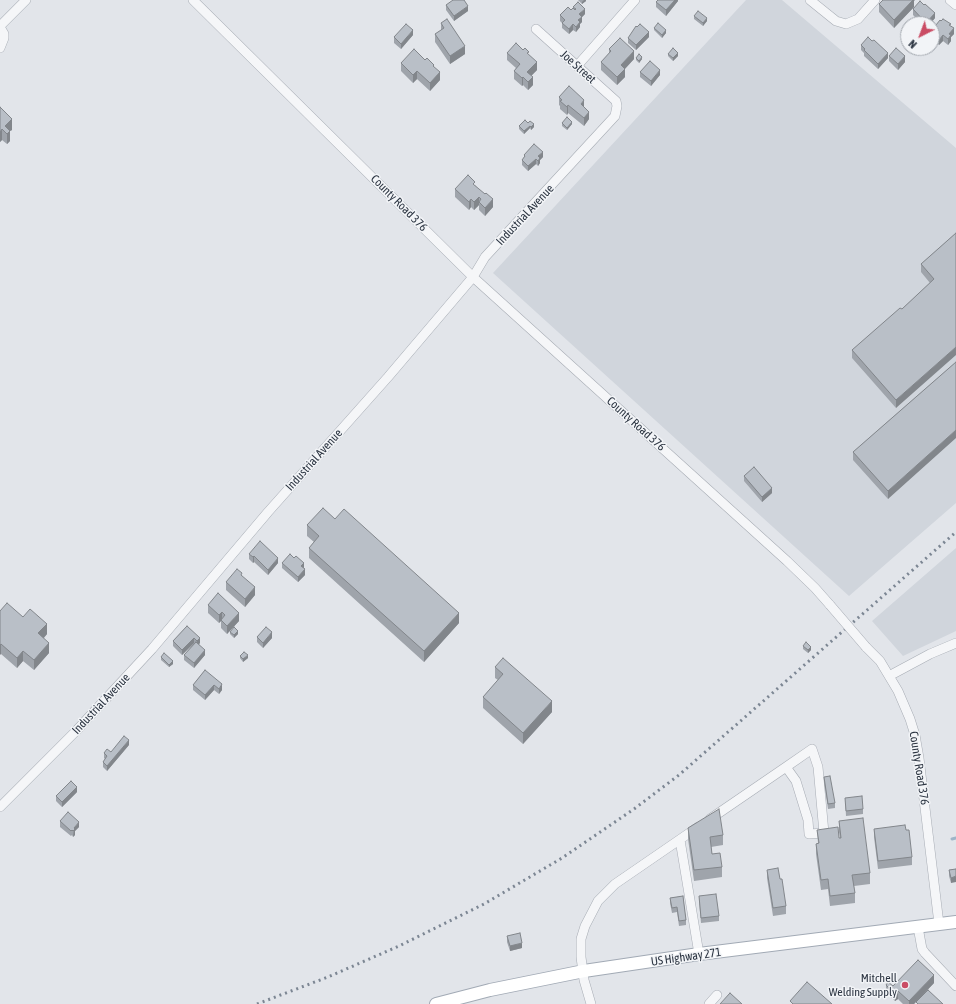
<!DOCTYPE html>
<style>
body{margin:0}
#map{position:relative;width:956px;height:1004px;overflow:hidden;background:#e2e5ea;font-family:"Asap Condensed",sans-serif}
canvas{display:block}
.north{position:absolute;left:900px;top:16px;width:40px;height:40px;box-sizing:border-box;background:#f2f4f7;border:1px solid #a2a7ae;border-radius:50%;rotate:222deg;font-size:11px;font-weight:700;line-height:16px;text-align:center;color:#2b3441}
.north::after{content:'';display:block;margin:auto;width:14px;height:18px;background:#ca4c64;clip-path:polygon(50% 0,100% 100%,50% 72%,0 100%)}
</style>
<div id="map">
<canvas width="956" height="1004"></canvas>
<div class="north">N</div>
</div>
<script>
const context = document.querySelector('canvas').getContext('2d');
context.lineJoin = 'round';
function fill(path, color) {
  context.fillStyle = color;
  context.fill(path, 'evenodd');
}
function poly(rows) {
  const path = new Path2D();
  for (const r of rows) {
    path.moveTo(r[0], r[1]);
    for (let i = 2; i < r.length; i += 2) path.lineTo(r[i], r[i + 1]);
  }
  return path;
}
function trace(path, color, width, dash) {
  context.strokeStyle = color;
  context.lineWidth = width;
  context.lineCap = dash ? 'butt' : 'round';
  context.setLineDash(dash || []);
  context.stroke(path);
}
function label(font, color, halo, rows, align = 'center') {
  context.font = font + ' "Asap Condensed",sans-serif';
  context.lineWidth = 3;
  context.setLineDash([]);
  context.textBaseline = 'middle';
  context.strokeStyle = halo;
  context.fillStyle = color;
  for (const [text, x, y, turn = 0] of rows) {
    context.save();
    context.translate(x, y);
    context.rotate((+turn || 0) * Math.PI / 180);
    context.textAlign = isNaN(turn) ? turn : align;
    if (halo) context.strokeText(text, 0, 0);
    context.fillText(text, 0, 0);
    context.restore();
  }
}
const built = poly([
 [746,0,782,0,956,148,956,503,849,596,493,273],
 [956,548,956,631,903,656,872,621]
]);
const stream = poly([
 [952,839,956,838]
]);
const minor = poly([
 [193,0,473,277,787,561,815,588,830,605],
 [810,0,836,21,846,24,858,19,875,0],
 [950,0,956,5],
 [0,26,26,0],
 [0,27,4,34,4,38,0,48],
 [577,66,635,0],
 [866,647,880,661,898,691,910,719,915,735,919,758,939,924],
 [889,676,930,654,956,643],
 [0,807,76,731,152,649,268,512,388,377,473,277,485,257,615,116,617,106,616,101,536,29],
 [710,819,786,767,812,749,818,767,824,833,809,834,808,820,796,781,786,767],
 [680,840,699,954],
 [918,927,922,949,925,953,956,986],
 [591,1004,584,980,581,957,581,939,585,926,598,901,615,884,698,827],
 [709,1004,717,995]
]);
const major = poly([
 [436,1004,490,990,584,971,699,954,956,922]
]);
const rail = poly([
 [257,1004,328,977,399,946,484,904,562,858,634,809,679,775,956,532]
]);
const minorBridge = poly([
 [830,605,866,647]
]);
const wall = poly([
 [578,0,586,0,586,1,582,4],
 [678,0,678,1,666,16,656,7,656,2],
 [914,1,914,7,894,28,879,12,879,4],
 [446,5,468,11,454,21,446,10],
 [924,5,935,18,930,24,922,24,913,15,913,9],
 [573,7,585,14,582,17,582,22,580,24,580,27,576,32,573,30,569,34,562,28,562,23,560,21,560,15,573,9],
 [694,16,707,21,703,26,694,19],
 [441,23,465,54,450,64,435,42,435,34,441,30],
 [951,26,954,34,951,37,951,41,948,45,943,41,939,45,932,39,932,30],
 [637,27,649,37,636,50,628,43,628,38],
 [654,28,666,33,662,38,654,30],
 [413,35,401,49,394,43,394,37],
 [861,45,888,58,878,69,864,56,864,53,861,50],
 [609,49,634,59,625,69,625,77,617,85,601,70,601,62,609,54],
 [507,53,529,55,537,70,531,76,533,85,528,90,523,85,522,86,514,79,514,71,516,68,507,60],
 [668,54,678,56,673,61,668,56],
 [889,56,905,62,898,70,889,61],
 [636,58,642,59,639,63,636,60],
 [425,60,434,67,440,80,430,91,417,79,413,83,401,71,401,63],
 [640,72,660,75,651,86,640,77],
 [559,97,584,107,589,119,584,126,568,113,567,115,560,109,560,106,559,105],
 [0,107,12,130,10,131,10,141,7,144,2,140,0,142],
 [528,123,534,127,531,130,530,128,524,134,519,129,519,126],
 [562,123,572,124,567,130,562,126],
 [524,155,543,157,540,160,540,163,538,166,536,164,528,171,522,165,522,160,524,157],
 [475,185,493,207,485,216,479,210,479,205,474,210,471,207,469,210,455,197,455,189],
 [956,233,896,408,852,358,852,350,902,309,930,283,921,272,921,264],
 [956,362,888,499,853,460,853,452],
 [744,476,772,493,762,502,744,481],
 [335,519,459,623,424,662,309,558,309,548,314,542,307,536,307,525],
 [249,554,278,563,268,575,254,562,253,563,249,559],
 [282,563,304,569,305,575,298,582,282,568],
 [242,576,255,595,245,607,226,590,226,582],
 [208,605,239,621,227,634,221,628,221,621,219,623,208,613],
 [0,611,23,617,47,634,44,638,49,653,34,670,23,661,17,668,1,654],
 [187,626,200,643,199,644,205,655,194,668,184,660,184,655,194,643,182,655,173,646,173,641],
 [230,632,238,634,234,638,230,634],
 [257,637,272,638,263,648,257,642],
 [803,646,811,650,808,653,803,649],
 [240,656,248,658,243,662,240,658],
 [161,657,173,664,169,667,161,660],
 [495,667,552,712,523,744,483,708,483,697,498,680,495,678],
 [205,670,222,690,219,694,214,690,205,700,193,690,193,685],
 [129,745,107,771,103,767,103,762,105,759,104,758,104,753,111,752],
 [824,777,835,803,835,808,828,809,824,782],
 [77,792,62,807,56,801,56,796],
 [845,798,863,809,863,814,846,816],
 [60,821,79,827,75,831,75,835,73,837,72,835,71,836,60,827],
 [839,821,870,873,870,884,854,886,855,893,855,903,830,906,828,889,821,890,816,854,816,844,818,843,817,830,840,838,839,832],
 [688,828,723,835,723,845,711,847,712,854,722,867,722,877,694,881,688,839],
 [874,829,912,857,912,865,878,869,874,837],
 [956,869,951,883,949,876,949,870],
 [767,870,786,906,786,914,773,916,767,878],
 [683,896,686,920,686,925,679,926,677,912,672,913,670,903,670,898],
 [699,896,719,916,719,921,701,923,699,901],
 [507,936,522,948,510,951,507,942],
 [934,983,914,1004,903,1004,898,999,895,1001,886,993,886,985,893,986]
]);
const shadedWall = poly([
 [584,0,586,0,586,1,582,4,582,2],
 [675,0,678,0,678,1,666,16,666,10],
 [911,0,915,0,914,1,914,7,894,28,894,20],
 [468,6,468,11,454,21,454,16],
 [585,9,585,14,582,17,582,22,580,24,580,27,576,32,576,27,579,14],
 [935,13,935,18,930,24,926,24,926,23],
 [707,18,707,21,703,26,703,23],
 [573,24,573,30,569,34,569,29],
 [954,28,954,34,951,37,951,41,948,45,948,39,949,34],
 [413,30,413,35,401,49,401,44],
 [666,30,666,33,662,38,662,35],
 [649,32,649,37,636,50,636,45],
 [943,35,943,41,939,45,939,40],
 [465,46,465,54,450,64,450,56],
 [634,51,634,59,621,73,621,65],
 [678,53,678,56,673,61,673,58],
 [888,53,888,58,878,69,878,64],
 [905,56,905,62,898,70,898,64],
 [642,57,642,59,639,63,639,61],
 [537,62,537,70,527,80,527,72],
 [625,69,625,77,617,85,617,77],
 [660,70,660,75,651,86,651,81],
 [417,71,417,79,413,83,413,75],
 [440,72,440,80,430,91,430,83],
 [523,77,523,85,522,86,522,78],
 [533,77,533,85,528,90,528,82],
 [584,100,584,108,581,104],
 [568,105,568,113,567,115,567,107],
 [589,112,589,119,584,126,584,118],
 [12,119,12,130,10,131,10,141,7,144,7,134,5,126],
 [572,122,572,124,567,130,567,128],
 [534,124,534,127,531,130,531,127],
 [530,126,530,128,524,134,524,131],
 [2,129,2,140,0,142,0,132],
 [543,152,543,157,540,160,540,163,538,166,538,156],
 [536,159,536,164,528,171,528,166],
 [479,197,479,205,474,210,474,202],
 [471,199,471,207,469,210,469,202],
 [493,199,493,207,485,216,485,208],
 [956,347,956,355,896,408,896,400],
 [956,430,956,438,888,499,888,491],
 [772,488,772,493,762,502,762,497],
 [254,556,254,562,253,563,253,557],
 [278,558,278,563,268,575,268,570],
 [304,563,304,569,301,572,301,566],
 [305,569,305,575,298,582,298,577],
 [255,587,255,595,245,607,245,599],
 [222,612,222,620,221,620,221,621,219,623,219,615],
 [239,613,239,621,227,634,227,626],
 [459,613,459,623,424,662,424,651],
 [47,624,47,634,38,644,38,633],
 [238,631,238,634,234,638,234,635],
 [272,632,272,638,263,648,263,643],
 [194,638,194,643,182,655,182,650],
 [200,638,200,643,197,646,197,641],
 [49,643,49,653,34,670,34,660],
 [1,644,1,654,0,655,0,645],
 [811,647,811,650,808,653,808,650],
 [205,650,205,655,194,668,194,663],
 [23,651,23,661,17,668,17,658],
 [248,655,248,658,243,662,243,659],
 [173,661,173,664,169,667,169,665],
 [222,684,222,690,219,694,219,689],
 [214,685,214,690,205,700,205,695],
 [552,701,552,712,523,744,523,733],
 [129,740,129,745,107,771,107,766],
 [77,787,77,792,62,807,62,802],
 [79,822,79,827,75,831,75,835,73,837,74,828],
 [956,876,956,882,951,883,951,878],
 [522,943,522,948,510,951,510,946],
 [934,975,934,983,914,1004,909,1004,909,1001],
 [898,991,898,999,895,1001,895,994]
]);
const building = poly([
 [453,0,464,0,468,6,454,16,446,5,453,0],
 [658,0,675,0,666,10,656,2,658,0],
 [883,0,913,0,894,20,879,4,883,0],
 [920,1,924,5,925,4,935,13,926,23,913,9,920,1],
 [578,2,585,9,579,14,582,17,578,20,580,22,576,27,573,24,569,29,562,23,565,20,560,15,568,7,571,10,573,8,575,10,576,9,573,7,578,2],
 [698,11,707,18,703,23,694,16,698,11],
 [447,19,465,46,450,56,435,34,444,28,441,23,447,19],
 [943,19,951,24,949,25,954,28,949,34,951,35,948,39,943,35,939,40,932,34,932,30,940,20,941,21,943,19],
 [658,23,666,30,662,35,654,28,658,23],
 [406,24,413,30,401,44,394,37,406,24],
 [640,24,649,32,636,45,628,38,636,26,637,27,640,24],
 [868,37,872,41,874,40,888,53,878,64,864,50,865,49,861,45,868,37],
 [620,38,634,51,621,65,625,69,617,77,601,62,611,51,609,49,620,38],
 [516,43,523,50,525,48,529,52,527,53,537,62,527,72,533,77,528,82,523,77,522,78,514,71,520,64,507,53,516,43],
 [673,48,678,53,673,58,668,54,673,48],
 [896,48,905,56,898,64,889,56,896,48],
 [414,49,425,60,427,58,434,65,433,66,440,72,430,83,417,71,413,75,401,63,414,49],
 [639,54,642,57,639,61,636,58,639,54],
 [650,61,660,70,651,81,640,72,650,61],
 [569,86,584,100,581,104,589,112,584,118,568,105,567,107,560,101,562,100,559,97,569,86],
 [0,107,12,119,5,126,10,131,7,134,2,129,0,132,0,107],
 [567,117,572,122,567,128,562,123,567,117],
 [525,120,528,123,530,121,534,124,531,127,530,126,524,131,519,126,525,120],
 [534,144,543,152,538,156,540,158,538,161,536,159,528,166,522,160,525,156,524,155,534,144],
 [468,175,475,182,473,184,485,194,486,193,493,199,485,208,479,202,481,199,479,197,474,202,471,199,469,202,455,189,468,175],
 [956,233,956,347,896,400,852,350,900,308,902,309,934,279,921,264,956,233],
 [956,362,956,430,888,491,853,452,956,362],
 [754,467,772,488,762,497,744,476,754,467],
 [323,508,335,519,344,509,459,613,424,651,309,548,319,536,307,525,323,508],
 [260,541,278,558,268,570,254,556,253,557,249,554,260,541],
 [290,554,294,558,296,556,304,563,301,566,305,569,298,577,282,563,290,554],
 [237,569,242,573,241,575,255,587,245,599,226,582,237,569],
 [218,593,239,613,227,626,221,620,225,615,222,612,219,615,208,605,218,593],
 [7,603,23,617,30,609,47,624,38,633,49,643,34,660,23,651,17,658,1,644,0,645,0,611,7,603],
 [187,626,200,638,197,641,194,638,182,650,173,641,187,626],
 [234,627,238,631,234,635,230,632,234,627],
 [266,627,272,632,263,643,257,637,266,627],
 [196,642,205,650,194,663,184,655,196,642],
 [806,642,811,647,808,650,803,646,806,642],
 [244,652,248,655,243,659,240,656,244,652],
 [164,653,173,661,169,665,161,657,164,653],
 [503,658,552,701,523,733,483,697,503,674,495,667,503,658],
 [205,670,222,684,219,689,214,685,205,695,193,685,205,670],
 [124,736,129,740,107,766,103,762,107,756,104,753,107,749,111,752,124,736],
 [830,776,835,803,828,804,824,777,830,776],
 [71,781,77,787,62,802,56,796,71,781],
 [862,796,863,809,846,811,845,798,862,796],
 [719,809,723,835,710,837,712,854,720,853,722,867,694,870,688,828,719,809],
 [68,812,79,822,74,828,75,829,73,831,72,830,71,831,60,821,68,812],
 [863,818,870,873,852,875,855,893,830,896,828,879,821,880,816,844,819,843,817,830,838,827,839,838,841,838,839,821,863,818],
 [905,825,906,830,909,830,912,857,878,861,874,829,905,825],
 [778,868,780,879,782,879,786,906,773,908,767,870,778,868],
 [956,869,956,876,951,878,949,870,956,869],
 [716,894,719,916,701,918,699,896,716,894],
 [683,896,686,920,679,921,677,907,672,908,670,898,683,896],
 [520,933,522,943,510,946,507,936,520,933],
 [918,960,934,975,909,1001,898,991,895,994,886,985,888,982,893,986,918,960],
 [807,982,832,1004,793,1004,790,1001,807,982],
 [928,990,943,1004,918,1004,916,1002,928,990],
 [730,993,742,1004,720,1004,730,993]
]);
const markers = [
 [905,985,4,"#ca4c64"]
];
const streetNames = [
 ["Joe Street",578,67,42],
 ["County Road 376",399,203,45],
 ["Industrial Avenue",525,215,-47],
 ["County Road 376",636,424,42],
 ["Industrial Avenue",314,460,-48],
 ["Industrial Avenue",101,704,-47],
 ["County Road 376",919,768,81],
 ["US Highway 271",686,957,-8]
];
const poiNames = [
 ["Mitchell",897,978],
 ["Welding Supply",897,992]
];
fill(built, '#d0d5dc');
trace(stream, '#9eb5c8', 3);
trace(minor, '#a7acb4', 10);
trace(major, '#a2aab5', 14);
trace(minor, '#f5f6f8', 9);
trace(major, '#fff', 12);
trace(rail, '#7c8693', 3, [2, 4]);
trace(minorBridge, '#a7acb4', 10, []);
trace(minorBridge, '#f5f6f8', 9);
fill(wall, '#9fa4ab');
fill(shadedWall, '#82868b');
fill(building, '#b9bfc7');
trace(building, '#82868b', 1);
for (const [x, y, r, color] of markers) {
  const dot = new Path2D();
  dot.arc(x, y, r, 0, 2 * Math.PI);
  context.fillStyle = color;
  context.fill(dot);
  trace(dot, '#f2f4f7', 1.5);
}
label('12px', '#2b3441', '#f2f4f7', streetNames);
label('12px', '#2b3441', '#f2f4f7', poiNames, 'right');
</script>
